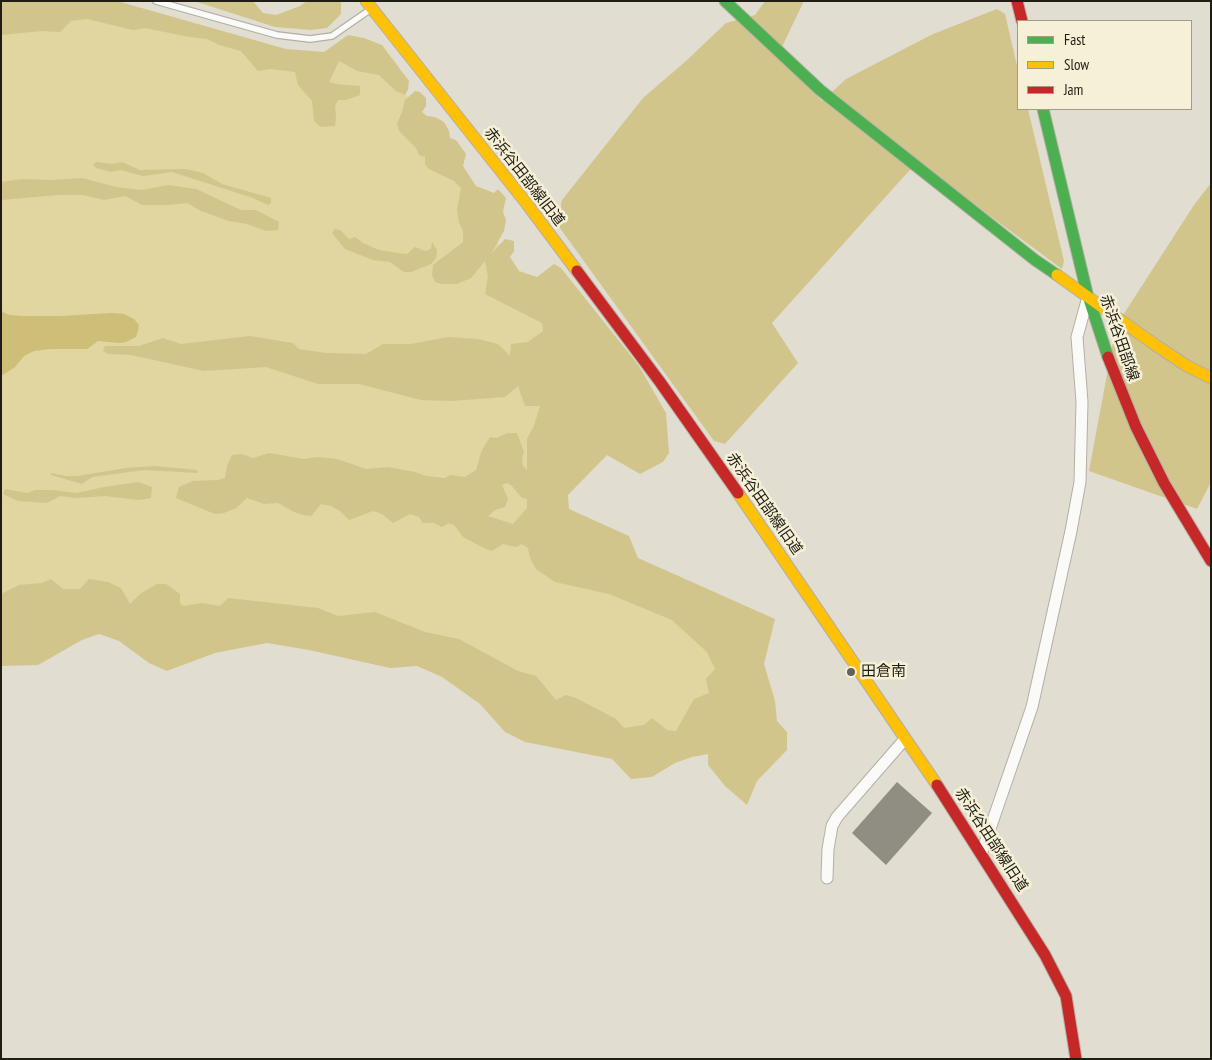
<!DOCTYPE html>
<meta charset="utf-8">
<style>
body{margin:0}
#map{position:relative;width:1212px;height:1060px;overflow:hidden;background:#e1ded1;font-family:"PT Sans Narrow",sans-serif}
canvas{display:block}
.frame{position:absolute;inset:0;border:2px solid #201e14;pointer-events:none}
.legend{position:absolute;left:1017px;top:20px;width:175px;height:90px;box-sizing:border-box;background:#f6f0d7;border:1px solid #a09c89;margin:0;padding:6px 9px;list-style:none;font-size:15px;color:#201e14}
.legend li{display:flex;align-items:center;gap:10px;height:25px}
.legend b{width:25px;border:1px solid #a09c89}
</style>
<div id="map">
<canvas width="1212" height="1060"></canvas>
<div class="frame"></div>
<ul class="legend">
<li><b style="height:6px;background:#4caf50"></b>Fast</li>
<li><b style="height:6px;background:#ffc107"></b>Slow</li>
<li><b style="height:6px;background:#c62828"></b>Jam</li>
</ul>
</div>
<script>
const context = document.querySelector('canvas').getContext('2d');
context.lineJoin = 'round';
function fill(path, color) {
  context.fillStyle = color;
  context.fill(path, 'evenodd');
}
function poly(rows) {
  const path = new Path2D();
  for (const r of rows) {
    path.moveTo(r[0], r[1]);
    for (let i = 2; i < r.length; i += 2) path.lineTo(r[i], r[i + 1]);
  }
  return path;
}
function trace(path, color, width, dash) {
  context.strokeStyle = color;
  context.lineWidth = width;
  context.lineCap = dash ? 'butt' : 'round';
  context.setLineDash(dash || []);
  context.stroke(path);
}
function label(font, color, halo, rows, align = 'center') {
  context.font = font + ' "PT Sans Narrow","Noto Sans JP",sans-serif';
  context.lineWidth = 5;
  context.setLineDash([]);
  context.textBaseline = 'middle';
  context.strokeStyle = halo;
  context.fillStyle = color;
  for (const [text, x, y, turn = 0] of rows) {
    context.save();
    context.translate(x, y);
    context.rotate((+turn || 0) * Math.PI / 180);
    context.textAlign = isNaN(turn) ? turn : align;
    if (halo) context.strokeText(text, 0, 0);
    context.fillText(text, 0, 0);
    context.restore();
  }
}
const green = poly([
 [3,1,91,1,318,62,349,45,387,64,551,329,555,526,753,656,696,749,618,750,430,661,268,639,98,631,1,635,1,2]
]);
const forest = poly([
 [1,1,117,1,286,49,324,52,348,35,364,38,382,45,409,81,408,90,405,95,396,91,379,75,357,71,339,61,329,82,336,84,360,86,360,95,346,100,338,100,335,106,336,116,335,126,321,127,314,121,312,101,298,85,295,72,270,69,258,71,241,51,219,45,207,39,189,37,145,28,133,30,87,19,71,21,60,32,42,31,1,35],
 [194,1,253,1,263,13,276,15,300,6,307,1,341,1,341,14,327,28,311,30,275,27],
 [765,1,804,1,778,55,822,101,846,79,933,34,997,9,1005,14,1018,70,1018,109,1028,109,1064,261,1062,269,917,162,772,323,798,363,725,444,714,441,557,224,562,200,643,98,686,61,726,23,755,15],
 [415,91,420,92,426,98,426,106,422,112,427,116,435,117,444,122,449,131,450,138,456,140,466,154,463,166,476,186,494,193,498,189,506,198,503,212,506,220,504,231,491,254,505,239,514,241,514,251,510,257,519,271,537,277,554,264,561,268,639,366,666,413,669,453,663,462,640,474,607,455,568,495,569,509,629,536,638,558,775,619,764,664,775,701,777,721,787,732,787,750,757,781,747,805,725,786,708,765,708,754,692,757,675,763,652,777,631,779,612,759,525,742,505,732,480,704,442,677,417,666,390,668,309,650,267,643,215,653,167,671,149,663,119,641,99,634,82,640,38,665,1,666,1,594,19,585,42,583,51,579,63,589,80,589,89,579,108,582,121,588,130,604,140,594,157,584,166,584,180,594,180,604,184,606,201,603,220,606,228,598,318,608,338,616,375,612,425,632,459,639,518,671,536,676,556,700,566,695,576,698,616,719,624,728,644,725,652,718,667,730,676,731,694,699,709,693,706,679,715,669,707,652,672,620,609,594,555,582,536,569,530,558,528,548,522,544,516,547,503,544,492,551,482,547,463,537,454,525,449,523,442,527,434,523,423,523,419,517,410,514,393,523,382,514,373,511,349,520,340,511,331,506,321,504,311,516,303,515,294,512,278,503,264,504,247,498,236,508,224,513,215,514,176,498,179,487,193,481,218,480,225,478,227,466,232,455,242,454,253,458,269,453,304,459,317,457,337,459,366,469,388,467,415,472,426,476,445,478,450,475,465,477,476,470,482,450,490,437,496,438,508,433,517,433,524,452,522,458,523,466,527,470,527,439,534,426,540,406,525,406,518,386,505,397,451,401,421,400,359,384,318,384,266,367,204,371,131,355,108,354,103,351,105,346,139,346,163,338,181,344,250,336,293,343,299,349,326,353,366,354,383,344,411,344,448,337,478,339,498,344,510,356,511,344,528,342,543,331,542,323,485,294,488,277,485,261,471,278,457,284,442,284,435,282,432,275,433,265,463,242,463,231,459,223,457,210,461,188,454,181,429,169,425,164,425,157,419,155,416,148,399,131,397,124,402,112,405,100],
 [507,483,511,485,522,498,527,499,527,508,513,524,488,516,495,510,505,507,508,499,502,485],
 [97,162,112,164,122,162,140,170,186,169,203,173,222,184,271,198,271,203,268,205,253,198,172,172,143,176,120,170,111,172,96,168,93,164],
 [82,178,116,187,142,190,168,185,196,189,241,210,256,210,279,222,278,230,266,231,247,224,229,221,201,211,187,203,169,205,142,205,125,196,104,200,83,195,58,195,1,200,2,182,21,179,52,180],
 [1211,183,1211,482,1197,509,1089,471,1116,326,1194,205],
 [335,229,340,230,349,239,355,237,363,243,379,250,399,253,407,254,415,247,425,251,431,249,432,242,437,250,436,258,431,264,411,272,404,272,390,262,373,260,345,249,332,233],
 [155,466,197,470,198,473,144,470,92,477,82,484,51,475,51,473,65,476,77,476,126,468],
 [138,482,152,487,151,498,139,500,105,496,77,498,60,496,47,503,18,501,3,494,5,489,27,493,35,490,52,490,77,493,104,487]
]);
const water = poly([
 [1,311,9,315,24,316,60,316,111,313,124,314,134,319,139,325,138,331,136,337,126,342,120,343,98,341,87,349,50,349,34,351,24,356,15,367,1,376]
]);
const building = poly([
 [897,782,932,813,886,865,852,833]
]);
const lane = poly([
 [156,1,277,35,310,39,332,36,371,9]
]);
const street = poly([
 [982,852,1032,707,1071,531,1080,482,1082,402,1077,337,1088,297],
 [827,878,828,849,832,826,837,817,905,739]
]);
const fast = poly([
 [725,1,820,90,1035,260,1057,275],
 [1043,109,1087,293,1108,357]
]);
const slow = poly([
 [366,1,527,204,577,271],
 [1057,275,1154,344,1187,366,1211,378],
 [738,493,937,785]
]);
const jam = poly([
 [1017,1,1022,21],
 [577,271,660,382,738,493],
 [1108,357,1136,427,1164,483,1211,561],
 [937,785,1045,955,1066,996,1076,1059]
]);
const markers = [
 [851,672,5,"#646156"]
];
const streetNames = [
 ["赤浜谷田部線旧道",524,177,52],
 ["赤浜谷田部線",1119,338,71],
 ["赤浜谷田部線旧道",764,504,55],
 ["赤浜谷田部線旧道",991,840,57]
];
const poiNames = [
 ["田倉南",861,672]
];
fill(green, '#e1d5a0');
fill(forest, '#d1c58c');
fill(water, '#cdbe78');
fill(building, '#908d83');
trace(lane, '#b2afa5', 8);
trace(street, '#b2afa5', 13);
trace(fast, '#b2afa5', 13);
trace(slow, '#b2afa5', 13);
trace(jam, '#b2afa5', 13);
trace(lane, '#fafaf8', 5.5);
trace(street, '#fafaf8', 11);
trace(fast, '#4caf50', 11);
trace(slow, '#ffc107', 11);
trace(jam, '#c62828', 11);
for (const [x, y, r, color] of markers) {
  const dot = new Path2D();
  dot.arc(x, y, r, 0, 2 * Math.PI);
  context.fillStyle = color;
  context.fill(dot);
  trace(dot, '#f6f0d7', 2);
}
label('15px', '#201e14', '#f6f0d7', streetNames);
label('15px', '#201e14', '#f6f0d7', poiNames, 'left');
</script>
